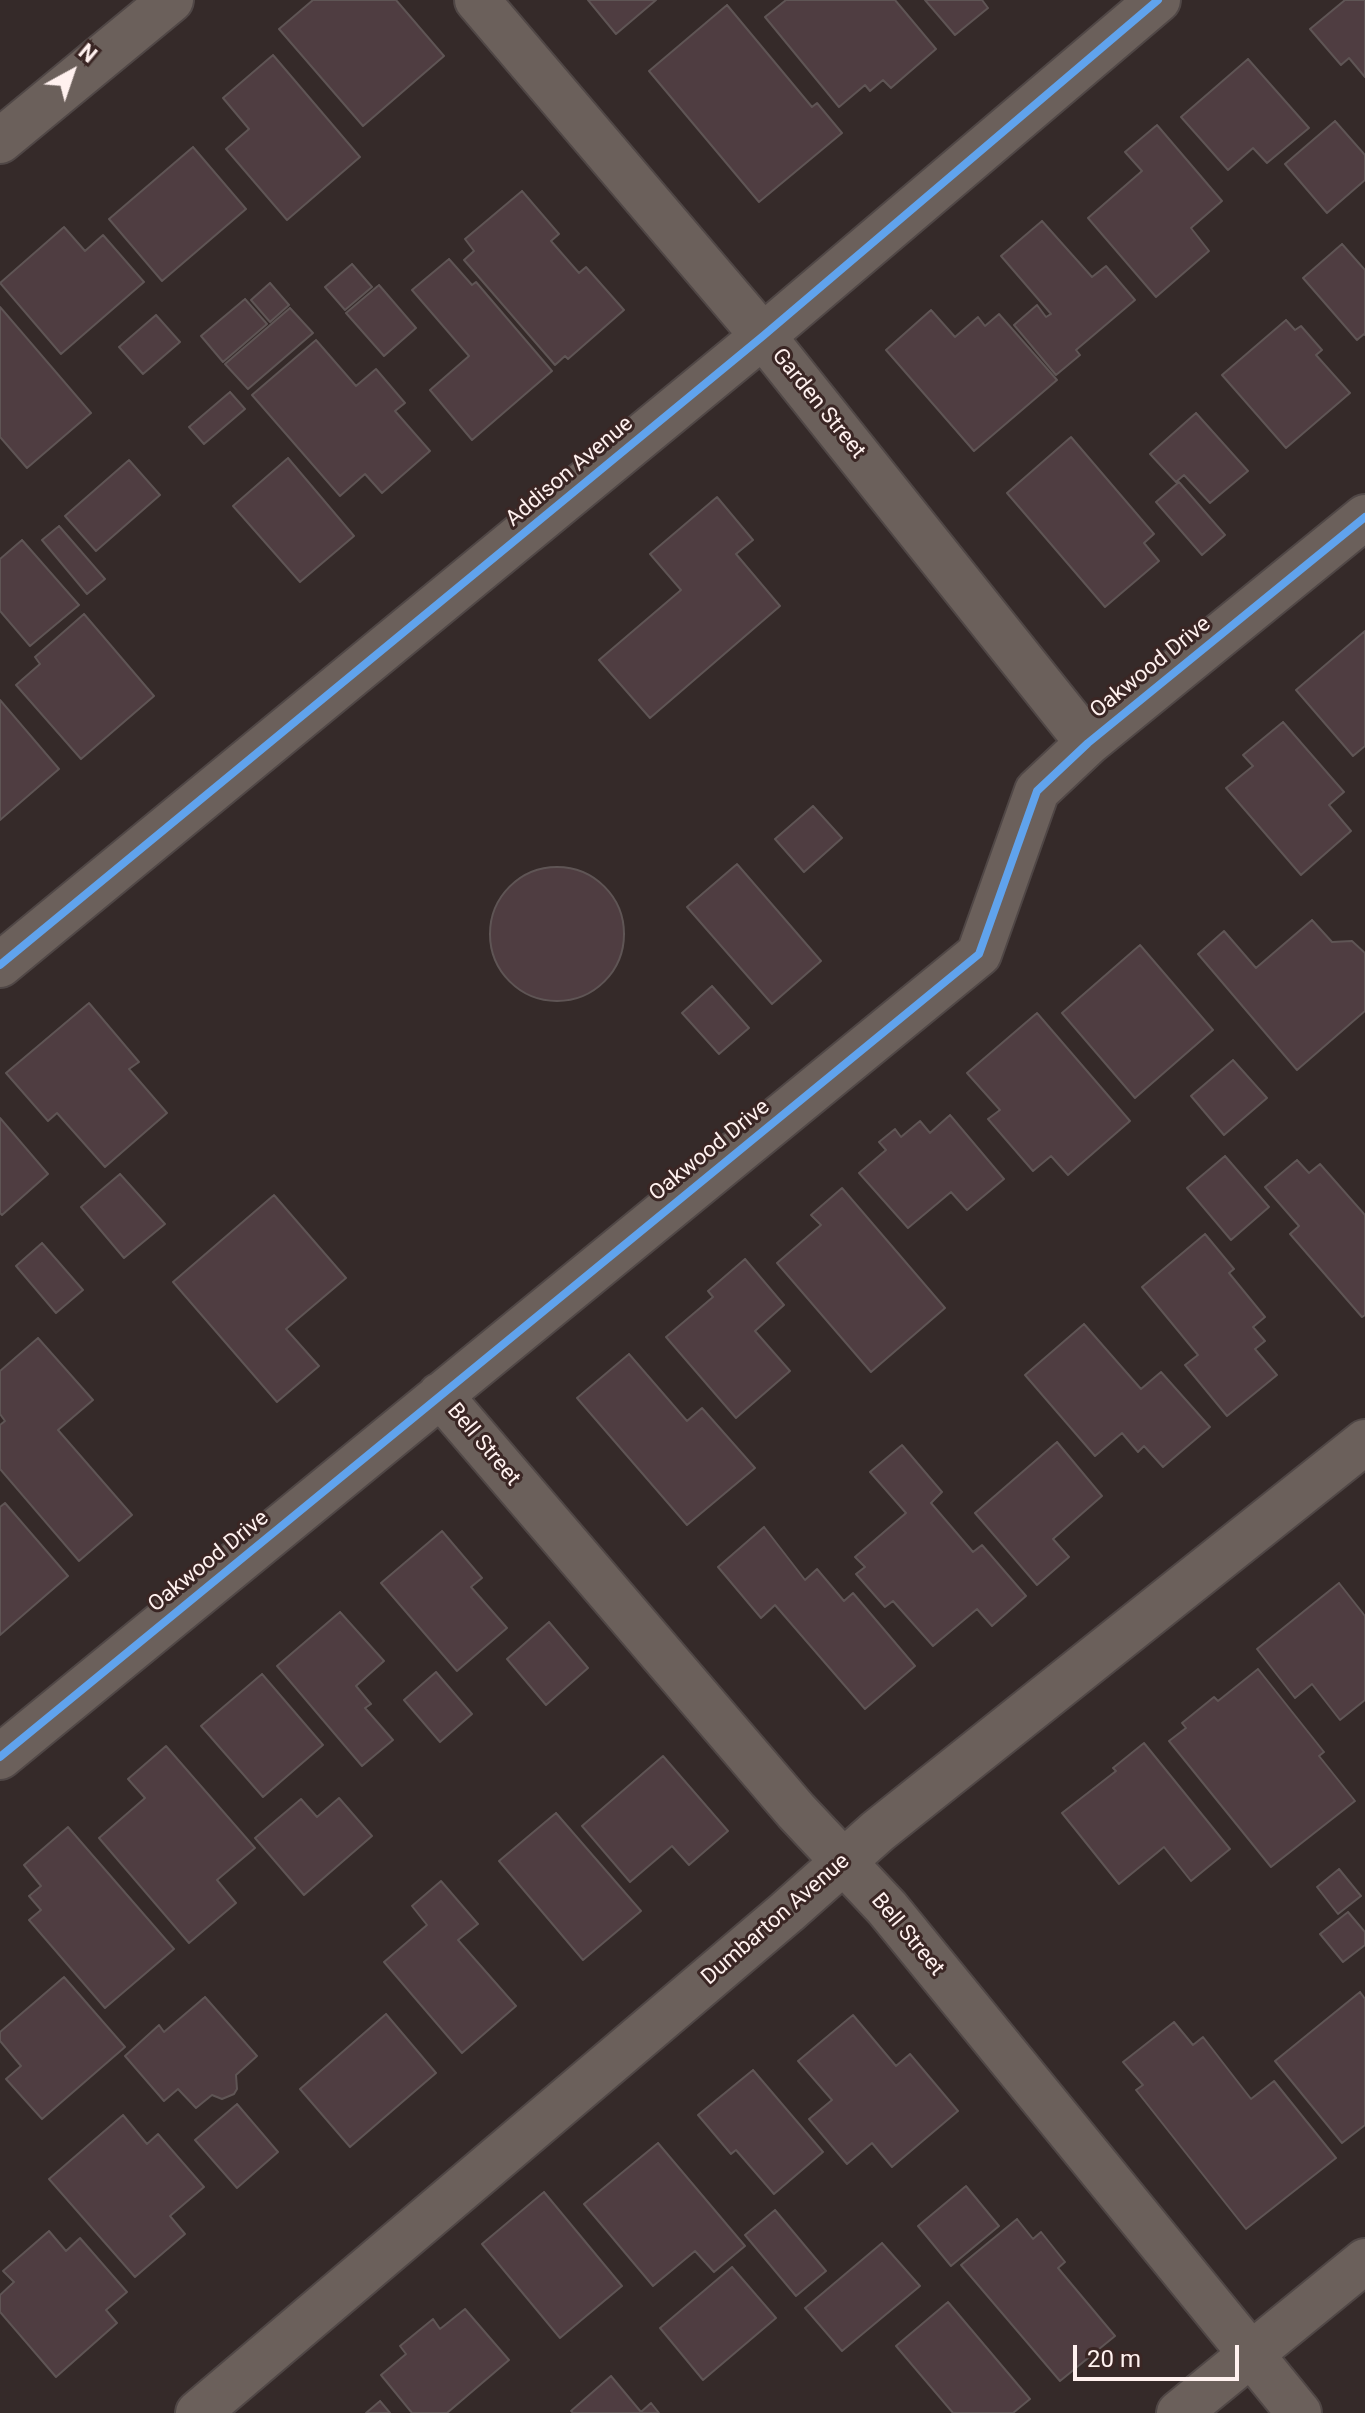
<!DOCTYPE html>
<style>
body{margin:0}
#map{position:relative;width:1365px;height:2413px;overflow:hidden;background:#352a29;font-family:Roboto,sans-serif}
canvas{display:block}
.north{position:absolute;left:32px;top:32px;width:80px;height:80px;-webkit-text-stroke:6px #3a2624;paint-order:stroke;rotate:40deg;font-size:22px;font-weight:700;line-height:32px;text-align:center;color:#fff1ef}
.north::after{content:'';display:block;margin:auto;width:28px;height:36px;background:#fff1ef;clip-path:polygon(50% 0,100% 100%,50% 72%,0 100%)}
.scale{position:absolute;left:1073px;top:2345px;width:166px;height:36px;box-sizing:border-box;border:4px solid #fff1ef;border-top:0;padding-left:10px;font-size:24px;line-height:28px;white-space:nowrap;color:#fff1ef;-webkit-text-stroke:6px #3a2624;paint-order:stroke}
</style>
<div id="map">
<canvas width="1365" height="2413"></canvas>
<div class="north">N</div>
<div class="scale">20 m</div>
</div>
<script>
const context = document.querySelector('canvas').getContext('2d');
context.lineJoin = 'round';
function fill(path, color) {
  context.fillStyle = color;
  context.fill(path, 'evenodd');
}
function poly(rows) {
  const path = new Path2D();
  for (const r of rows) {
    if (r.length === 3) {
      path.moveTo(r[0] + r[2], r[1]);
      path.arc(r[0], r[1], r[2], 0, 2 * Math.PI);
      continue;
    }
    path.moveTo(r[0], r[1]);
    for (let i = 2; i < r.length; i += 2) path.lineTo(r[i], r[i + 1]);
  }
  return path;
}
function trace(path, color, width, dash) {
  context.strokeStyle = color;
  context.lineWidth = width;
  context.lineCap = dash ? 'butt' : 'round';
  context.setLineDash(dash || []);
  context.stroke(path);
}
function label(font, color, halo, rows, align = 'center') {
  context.font = font + ' Roboto,sans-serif';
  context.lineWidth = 6;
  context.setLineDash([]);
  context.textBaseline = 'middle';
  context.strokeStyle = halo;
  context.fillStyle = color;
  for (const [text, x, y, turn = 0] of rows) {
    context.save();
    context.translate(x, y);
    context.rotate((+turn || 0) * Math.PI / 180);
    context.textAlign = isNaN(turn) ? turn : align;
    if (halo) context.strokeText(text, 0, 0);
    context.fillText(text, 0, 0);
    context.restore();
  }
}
const building = poly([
 [313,0,396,0,444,56,363,126,279,29,313,0],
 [588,0,656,0,616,34,588,0],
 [786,0,895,0,936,49,891,88,883,80,870,91,865,85,839,107,765,17,786,0],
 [925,0,982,0,988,8,955,35,925,0],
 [1345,0,1365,0,1365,77,1349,58,1341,65,1310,29,1345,0],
 [727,5,812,107,817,103,842,133,759,202,649,71,727,5],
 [273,55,360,157,287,220,226,149,249,129,223,98,273,55],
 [1248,59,1309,128,1267,163,1253,148,1228,170,1181,117,1248,59],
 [1335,121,1365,155,1365,180,1327,213,1285,164,1335,121],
 [1157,125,1222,201,1191,228,1209,251,1156,297,1088,218,1142,171,1125,152,1157,125],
 [193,147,246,209,162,281,109,219,193,147],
 [522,191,559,234,551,241,579,273,586,267,624,310,568,359,565,356,555,365,464,260,474,251,465,239,522,191],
 [1042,221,1092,277,1106,266,1135,300,1076,350,1080,355,1056,375,1014,325,1037,305,1046,317,1051,314,1001,256,1042,221],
 [64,227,85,251,103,235,144,282,61,354,0,283,64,227],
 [1342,244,1365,270,1365,335,1364,334,1357,340,1303,278,1342,244],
 [449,259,472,285,476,282,552,371,472,440,430,390,469,356,412,290,449,259],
 [352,264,372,287,345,310,325,287,352,264],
 [270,283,289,305,270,322,251,300,270,283],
 [379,285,416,328,384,356,346,313,379,285],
 [245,299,267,324,223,362,201,336,245,299],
 [0,307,91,413,27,468,0,437,0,307],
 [290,308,313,333,248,389,225,364,290,308],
 [931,310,955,337,978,317,985,326,999,314,1057,380,974,451,886,350,931,310],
 [156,315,180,342,143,374,119,347,156,315],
 [1286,320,1295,330,1301,326,1322,350,1316,355,1350,393,1286,448,1222,375,1286,320],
 [316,340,356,386,376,369,405,403,395,411,430,451,382,493,365,474,340,496,252,395,316,340],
 [230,392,245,409,204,444,189,427,230,392],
 [1196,413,1248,471,1210,503,1184,475,1176,482,1150,454,1196,413],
 [1071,437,1154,534,1144,543,1159,561,1105,607,1007,493,1071,437],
 [288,458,354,536,300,582,233,506,288,458],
 [129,460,160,495,96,551,65,516,129,460],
 [1179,482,1225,535,1202,555,1156,502,1179,482],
 [717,497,753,540,736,554,780,606,650,718,599,660,681,590,650,554,717,497],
 [59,526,105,579,87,594,42,540,59,526],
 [22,540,79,605,30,646,0,611,0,559,22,540],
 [84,614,154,696,81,759,16,685,40,664,35,657,84,614],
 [1365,631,1365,746,1353,756,1296,690,1365,631],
 [0,700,59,769,0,820,0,700],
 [1283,722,1344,792,1329,805,1351,831,1301,875,1226,788,1253,766,1243,755,1283,722],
 [813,806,842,838,804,872,775,839,813,806],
 [737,864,821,961,772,1004,687,907,737,864],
 [557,934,67],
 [1312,920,1332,942,1352,941,1365,953,1365,1011,1297,1070,1198,954,1224,931,1256,968,1312,920],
 [1140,945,1213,1030,1135,1098,1062,1013,1140,945],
 [712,986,749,1028,719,1054,682,1013,712,986],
 [89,1003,139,1062,129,1069,167,1113,105,1167,57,1113,48,1121,6,1073,89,1003],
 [1037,1013,1130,1121,1068,1175,1051,1156,1033,1171,988,1119,1000,1110,967,1073,1037,1013],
 [1233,1060,1267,1098,1224,1135,1191,1096,1233,1060],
 [950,1115,1004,1179,967,1210,951,1192,908,1228,859,1173,886,1150,879,1142,895,1129,901,1137,920,1121,930,1133,950,1115],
 [0,1118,48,1174,2,1215,0,1213,0,1118],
 [1225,1156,1269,1207,1231,1240,1187,1188,1225,1156],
 [1297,1160,1309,1173,1320,1164,1365,1215,1365,1315,1362,1317,1290,1234,1299,1226,1265,1187,1297,1160],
 [120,1174,165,1224,124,1258,81,1207,120,1174],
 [842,1188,945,1308,871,1372,777,1263,821,1225,811,1215,842,1188],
 [274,1195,346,1278,286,1329,319,1366,277,1402,173,1282,274,1195],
 [1205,1234,1234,1269,1229,1273,1265,1317,1253,1327,1265,1341,1255,1349,1277,1375,1227,1416,1185,1365,1198,1355,1142,1287,1205,1234],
 [42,1243,83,1290,56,1313,16,1266,42,1243],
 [745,1259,784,1305,755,1331,790,1371,736,1418,666,1337,713,1297,708,1291,745,1259],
 [1084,1324,1141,1389,1161,1372,1210,1427,1163,1467,1144,1446,1138,1452,1122,1433,1095,1456,1025,1375,1084,1324],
 [38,1338,93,1400,58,1430,132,1515,79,1561,0,1469,0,1425,5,1421,0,1414,0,1371,38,1338],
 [629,1354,687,1421,702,1408,755,1468,687,1525,577,1398,629,1354],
 [1057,1442,1102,1496,1053,1539,1069,1557,1037,1585,975,1513,1057,1442],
 [902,1445,942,1492,931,1503,973,1552,982,1545,1026,1596,992,1626,977,1609,933,1646,893,1601,885,1607,856,1574,865,1567,855,1557,906,1513,870,1472,902,1445],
 [5,1503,68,1576,0,1635,0,1507,5,1503],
 [764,1527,805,1580,817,1569,844,1601,853,1593,915,1666,865,1709,775,1605,761,1618,718,1567,764,1527],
 [442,1531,482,1578,471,1587,507,1628,457,1671,381,1583,442,1531],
 [1339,1583,1365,1616,1365,1700,1340,1720,1312,1684,1295,1698,1257,1649,1339,1583],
 [340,1612,384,1661,356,1686,371,1704,365,1708,393,1740,362,1766,277,1666,340,1612],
 [549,1622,588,1668,546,1705,507,1659,549,1622],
 [1258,1669,1324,1752,1319,1756,1355,1801,1271,1867,1169,1741,1186,1728,1182,1723,1214,1697,1218,1701,1258,1669],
 [436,1672,472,1714,440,1742,404,1700,436,1672],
 [262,1674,323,1745,263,1797,201,1726,262,1674],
 [1144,1743,1230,1849,1191,1881,1164,1847,1119,1884,1062,1813,1116,1771,1113,1768,1144,1743],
 [166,1746,255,1848,217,1880,236,1903,189,1943,99,1838,145,1798,128,1779,166,1746],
 [663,1756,728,1831,689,1865,672,1846,630,1882,582,1826,663,1756],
 [339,1798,372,1836,304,1895,255,1838,301,1799,317,1817,339,1798],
 [556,1813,641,1911,583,1960,499,1861,556,1813],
 [68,1827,174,1949,105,2008,29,1920,41,1910,29,1896,41,1886,24,1865,68,1827],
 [1339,1869,1361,1896,1338,1914,1317,1887,1339,1869],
 [441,1881,478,1924,458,1940,516,2006,462,2053,384,1962,427,1925,412,1906,441,1881],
 [1348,1912,1365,1932,1365,1945,1343,1962,1320,1934,1348,1912],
 [64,1977,125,2047,42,2119,6,2079,21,2066,0,2041,0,2032,64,1977],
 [1360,1992,1365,1999,1365,2125,1342,2143,1275,2061,1360,1992],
 [205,1997,257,2056,236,2075,237,2089,234,2094,222,2099,212,2095,196,2108,178,2089,164,2101,125,2056,159,2025,164,2032,205,1997],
 [386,2014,436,2073,350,2147,300,2089,386,2014],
 [853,2015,896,2066,910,2054,958,2111,892,2167,872,2143,847,2164,809,2119,832,2100,798,2061,853,2015],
 [1174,2022,1193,2045,1203,2037,1251,2099,1274,2081,1336,2158,1246,2229,1136,2090,1143,2085,1123,2062,1174,2022],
 [753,2070,823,2152,774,2194,736,2150,731,2154,698,2115,753,2070],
 [237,2104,278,2152,237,2188,195,2140,237,2104],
 [123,2115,147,2144,158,2134,204,2187,170,2216,185,2234,135,2277,49,2179,123,2115],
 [658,2143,745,2246,714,2272,695,2251,653,2286,584,2204,658,2143],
 [966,2186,999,2226,951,2266,918,2226,966,2186],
 [544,2192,622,2286,560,2338,482,2244,544,2192],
 [775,2210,826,2271,796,2296,745,2235,775,2210],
 [1017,2219,1033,2239,1041,2232,1065,2262,1058,2268,1115,2336,1060,2381,961,2265,1017,2219],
 [49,2231,66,2251,80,2238,127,2292,106,2310,117,2323,56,2377,0,2312,0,2295,14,2282,3,2271,49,2231],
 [882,2243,920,2286,842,2351,805,2308,882,2243],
 [732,2267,776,2318,703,2380,660,2328,732,2267],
 [948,2302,1030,2399,1013,2413,953,2413,896,2346,948,2302],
 [465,2309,509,2360,447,2413,412,2413,381,2375,406,2354,400,2346,433,2319,440,2329,465,2309],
 [611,2376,641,2412,651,2403,659,2413,573,2413,571,2411,611,2376],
 [380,2401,390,2413,366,2413,380,2401]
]);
const minor = poly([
 [477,0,763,336,1088,743],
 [0,141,171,0],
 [0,965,763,336,1158,0],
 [440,1395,796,1811,887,1908,1299,2413],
 [0,1757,979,954,1037,791,1088,743,1365,517],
 [198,2413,787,1912,878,1831,1365,1442],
 [1179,2413,1365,2261]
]);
const cycleway = poly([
 [0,965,763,336,1158,0],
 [0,1757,979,954,1037,791,1088,743,1365,517]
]);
const streetNames = [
 ["Garden Street",818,404,51],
 ["Addison Avenue",570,472,-40],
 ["Oakwood Drive",1151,668,-39],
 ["Oakwood Drive",710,1151,-39],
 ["Bell Street",483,1445,50],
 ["Oakwood Drive",209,1562,-39],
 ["Dumbarton Avenue",776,1920,-41],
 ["Bell Street",907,1935,50]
];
fill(building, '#4f3d41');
trace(building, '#5f5555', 2);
trace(minor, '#504746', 48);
trace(minor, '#6b605b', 44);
trace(cycleway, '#60a3ed', 8);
label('22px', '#fff1ef', '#3a2624', streetNames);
</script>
